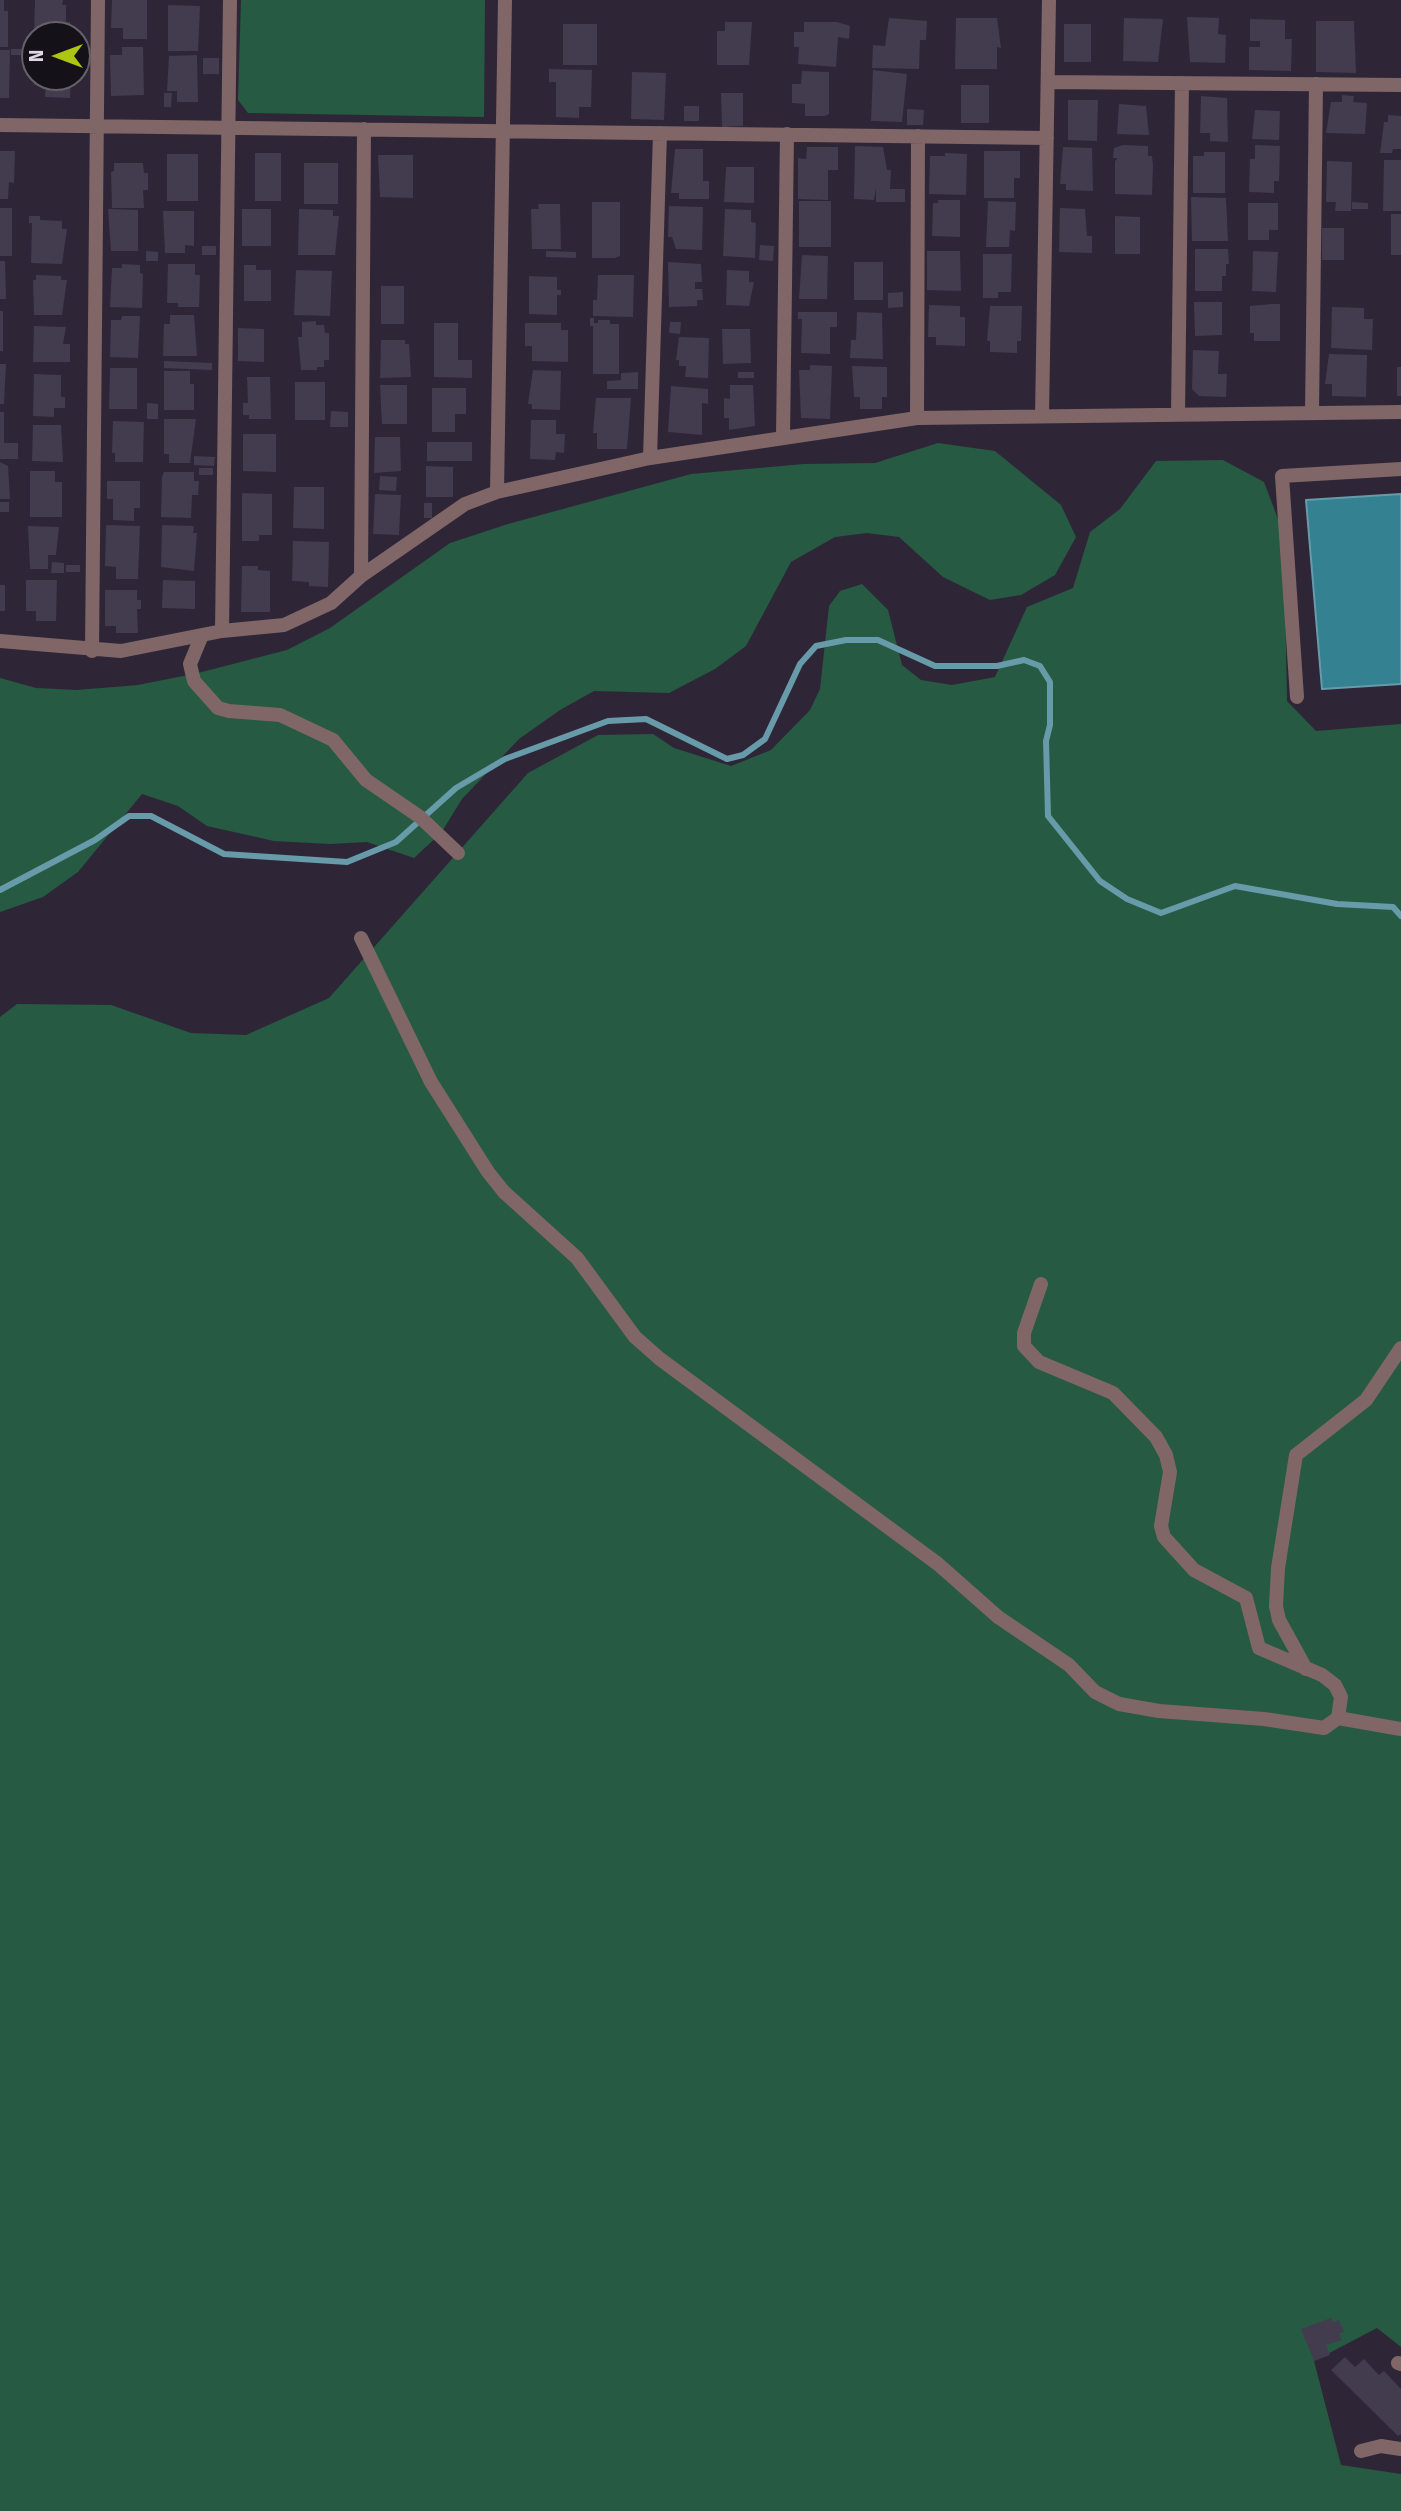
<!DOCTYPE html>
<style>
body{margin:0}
#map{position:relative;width:1401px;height:2511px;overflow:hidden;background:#2e2637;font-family:"Fira Sans",sans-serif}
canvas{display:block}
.north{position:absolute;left:21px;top:21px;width:70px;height:70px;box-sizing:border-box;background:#141119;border:2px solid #64616a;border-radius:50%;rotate:270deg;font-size:19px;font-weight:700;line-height:28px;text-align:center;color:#ddd8e4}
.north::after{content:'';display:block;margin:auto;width:24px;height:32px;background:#acc612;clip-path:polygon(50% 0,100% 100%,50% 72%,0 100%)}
</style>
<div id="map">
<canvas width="1401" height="2511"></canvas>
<div class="north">N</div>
</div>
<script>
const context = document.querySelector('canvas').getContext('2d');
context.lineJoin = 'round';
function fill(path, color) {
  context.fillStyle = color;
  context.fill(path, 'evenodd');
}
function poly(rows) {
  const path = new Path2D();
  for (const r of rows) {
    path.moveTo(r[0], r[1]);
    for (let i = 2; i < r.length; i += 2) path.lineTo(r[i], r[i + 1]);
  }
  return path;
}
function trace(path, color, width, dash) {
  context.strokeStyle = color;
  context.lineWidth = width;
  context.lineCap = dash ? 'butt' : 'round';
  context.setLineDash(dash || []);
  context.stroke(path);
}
const green = poly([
 [241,0,485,0,484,117,248,113,238,100],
 [938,443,995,451,1061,505,1076,537,1055,575,1021,595,990,600,943,577,899,537,867,533,835,537,791,562,746,646,715,669,669,693,594,691,560,710,519,739,462,799,441,833,414,858,367,842,330,844,274,841,207,826,178,806,142,794,78,872,43,897,0,912,0,678,36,688,77,690,138,685,198,673,287,650,330,628,450,543,508,524,691,474,804,464,875,463],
 [1223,460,1264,482,1284,535,1287,701,1316,731,1401,724,1401,2347,1377,2328,1314,2361,1341,2465,1401,2474,1401,2511,0,2511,0,1017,17,1004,111,1005,191,1033,246,1035,329,998,528,773,598,735,653,734,674,748,731,766,771,750,810,710,820,689,829,606,840,591,862,584,888,610,902,665,921,680,952,685,995,677,1027,607,1073,588,1090,532,1120,509,1156,461]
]);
const water = poly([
 [1401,494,1401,684,1322,689,1306,500,1401,494]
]);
const stream = poly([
 [0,890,95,840,129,816,151,816,224,854,347,862,396,842,456,788,505,759,608,721,646,719,727,759,743,755,765,739,800,664,816,646,846,640,878,640,935,666,997,666,1024,660,1040,666,1050,682,1050,725,1046,741,1048,816,1100,881,1127,899,1161,913,1235,886,1337,904,1393,907,1401,916]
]);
const building = poly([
 [0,0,4,0,4,11,8,11,8,47,0,47],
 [35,0,63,0,62,5,66,5,66,22,70,22,69,35,34,35],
 [112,0,147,0,147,39,123,39,123,28,111,28],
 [168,5,200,6,198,51,168,51],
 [1187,17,1219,18,1218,34,1226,35,1225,63,1190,62],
 [889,18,927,21,926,40,920,40,919,69,872,68,873,45,885,46],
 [956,18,997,18,1001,48,997,47,997,69,955,69],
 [1124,18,1163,19,1158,62,1123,61],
 [1250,19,1285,20,1285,39,1292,39,1291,71,1249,70,1249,47,1260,47,1260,41,1250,41],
 [1316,21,1354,21,1356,73,1316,72],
 [725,22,752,22,749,65,717,65,717,31,725,31],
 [804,22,837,22,850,26,849,39,838,37,836,67,798,64,799,47,794,47,794,32,804,32],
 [563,24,597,24,597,65,563,65],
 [1064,24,1091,24,1091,62,1064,62],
 [122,47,143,47,144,95,111,96,110,55,122,55],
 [11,49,27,49,27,55,11,55],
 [0,50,10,50,9,98,0,98],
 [197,55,198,102,177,102,177,91,167,91,169,56],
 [203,58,219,58,219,74,203,74],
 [549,69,592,70,591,107,579,107,579,118,556,117,556,82,549,82],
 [873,70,907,74,902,122,871,121],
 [802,71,829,72,829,114,825,116,805,116,805,104,792,103,792,84,801,84],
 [632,72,666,73,664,120,631,119],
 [34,77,71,77,70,98,45,97,46,85,34,85],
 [961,85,989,85,989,123,961,123],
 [164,93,172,93,171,107,164,107],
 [721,93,743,93,743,126,722,127],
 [1342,95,1354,96,1353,102,1367,103,1365,134,1326,133,1331,102,1342,102],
 [1201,96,1227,98,1228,142,1210,141,1210,133,1200,133],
 [1068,100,1098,100,1097,141,1068,140],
 [1119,104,1146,106,1149,135,1117,134],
 [684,106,699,106,699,121,684,121],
 [907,109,924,110,923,125,907,125],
 [1255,110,1280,111,1279,140,1252,139],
 [1388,115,1401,116,1401,149,1393,149,1392,153,1380,153,1384,122,1388,122],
 [1123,145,1148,146,1148,156,1152,156,1153,165,1152,195,1115,194,1115,161,1118,158,1113,158,1114,148],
 [1255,145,1280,146,1279,181,1274,181,1274,193,1249,192,1250,159,1255,159],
 [855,146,883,147,887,170,891,170,890,189,905,189,905,202,876,202,876,188,874,200,854,199],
 [807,147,838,147,838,170,828,170,828,200,798,199,798,158,806,159],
 [1063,147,1092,148,1093,191,1066,190,1066,184,1060,184],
 [675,149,703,149,703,181,709,181,709,199,679,199,679,193,671,193],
 [0,151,15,151,14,183,9,182,8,199,0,199],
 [984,151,1020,151,1020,178,1014,178,1014,198,984,198],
 [1204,152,1225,152,1225,193,1193,193,1193,156,1204,156],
 [255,153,281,153,281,201,255,201],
 [945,153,967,154,966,195,929,194,930,156,945,156],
 [167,154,198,154,198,201,167,201],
 [378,155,413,155,413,198,380,197],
 [1384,160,1401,160,1401,211,1383,211],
 [1327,161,1352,162,1351,211,1335,211,1336,202,1326,202],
 [114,163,143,163,144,173,148,173,148,190,143,190,144,208,112,208,111,172,114,171],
 [304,163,338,163,338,204,304,204],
 [726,167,754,167,754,203,724,202],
 [1191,197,1226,198,1228,241,1192,241],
 [938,200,960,200,960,237,932,236,933,203,938,203],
 [799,201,831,201,831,247,799,247],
 [988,201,1016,202,1015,231,1010,230,1009,247,986,247],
 [592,202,620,202,620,256,615,258,592,258],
 [1352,202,1368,203,1368,209,1352,209],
 [1248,203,1278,203,1278,230,1269,230,1269,240,1248,240],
 [538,204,560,204,561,249,532,249,531,209,539,209],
 [669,206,703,207,702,250,676,249,672,237,668,237],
 [0,208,12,208,12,256,0,256],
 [1060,208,1085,209,1087,236,1092,236,1092,253,1059,252],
 [108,209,138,210,138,251,111,251],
 [242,209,271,209,271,246,242,246],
 [299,209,333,210,333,216,339,216,335,255,298,255],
 [725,209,751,210,751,222,756,223,755,258,723,256],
 [163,211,194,211,194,246,185,245,185,253,165,253],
 [1391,214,1401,214,1401,255,1391,255],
 [29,216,40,216,40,220,62,221,62,229,67,229,62,264,31,263,32,223,29,223],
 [1115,216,1140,217,1140,254,1115,254],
 [1322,228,1344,228,1344,260,1322,260],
 [760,245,774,246,773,261,759,260],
 [202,246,216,246,216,255,202,255],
 [1195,249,1228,249,1229,264,1226,264,1226,276,1222,276,1222,291,1195,291],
 [146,251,158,252,158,261,146,261],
 [546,251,576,252,576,258,546,257],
 [927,251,960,251,961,291,927,290],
 [1253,251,1278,252,1276,292,1252,291],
 [983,254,1012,254,1011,292,998,292,998,298,983,298],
 [802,255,828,256,827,299,799,299],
 [0,261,5,261,6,299,0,299],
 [668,262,701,264,702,282,695,282,695,289,702,289,703,300,697,300,697,306,669,307],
 [854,262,883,262,883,300,854,300],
 [122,264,140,265,140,273,143,274,142,308,110,307,112,268,122,268],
 [168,264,195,264,195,275,200,275,199,307,178,307,178,303,167,303],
 [244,265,256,265,256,270,271,270,271,301,244,301],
 [296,270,332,271,330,316,294,315],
 [727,270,749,271,749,282,754,282,749,306,726,305],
 [36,275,61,276,61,280,67,280,62,315,34,315,33,280,36,280],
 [598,275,634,275,633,317,593,316,593,300,597,300],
 [529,276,557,277,557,290,561,290,561,295,557,295,557,315,529,314],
 [381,286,404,286,404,324,381,324],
 [903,292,903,307,888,308,888,293],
 [1194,302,1222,302,1222,335,1195,336],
 [1272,304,1280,304,1280,341,1254,341,1254,333,1250,333,1250,306],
 [929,305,960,306,960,317,965,317,965,346,936,345,936,337,928,337],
 [990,306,1022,306,1021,341,1017,341,1017,353,990,352,990,341,987,341],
 [1332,307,1364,308,1364,319,1373,319,1372,350,1331,348],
 [0,311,3,311,3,351,0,351],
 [798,312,837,312,837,327,830,327,830,354,801,353,802,319,798,319],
 [857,312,882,313,883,359,850,358,851,340,856,340],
 [170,315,194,315,197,356,163,356,164,324,170,324],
 [122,316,140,316,138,358,110,357,111,320,121,320],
 [590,318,594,318,594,323,598,323,598,320,610,320,610,324,619,324,619,374,593,374,593,326,590,326],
 [316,321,316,325,324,325,325,333,329,333,329,360,324,360,324,367,317,367,317,370,301,370,298,337,302,337,302,322],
 [670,322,681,322,680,334,669,333],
 [434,323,458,323,458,360,472,360,472,378,434,377],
 [525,323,561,323,561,330,568,330,568,362,532,361,532,346,525,346],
 [34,326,66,327,63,344,70,344,70,362,33,362],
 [238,328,264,329,264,362,238,361],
 [722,329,750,329,751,363,723,364],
 [679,337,709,338,708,378,685,377,686,366,679,366,679,360,676,360],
 [381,340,405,340,405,344,409,344,411,377,380,378],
 [1193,350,1219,351,1218,374,1227,374,1226,397,1199,396,1192,389],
 [1329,354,1367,355,1366,397,1332,396,1332,384,1325,384],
 [164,361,212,363,212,370,164,368],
 [0,364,6,364,4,404,0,404],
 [810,365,832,366,830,419,801,418,799,370,810,370],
 [852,366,887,367,887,397,882,397,882,409,860,409,860,397,854,397],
 [1397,367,1401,367,1401,396,1397,396],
 [110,368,137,368,137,409,109,409],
 [533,370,561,371,560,410,532,409,532,404,528,404],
 [164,371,190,371,190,384,194,384,194,410,164,410],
 [638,372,638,389,607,389,607,381,621,380,621,373],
 [738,372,754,372,754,378,738,378],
 [34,374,61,375,61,397,65,397,65,408,54,408,54,417,33,416],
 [247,377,270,377,271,419,249,419,249,415,243,415,243,403,248,403],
 [295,382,325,382,325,420,295,420],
 [380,385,407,385,407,424,382,424],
 [730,385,753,385,755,426,729,430,729,418,724,418,724,398,730,399],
 [671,386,708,389,708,404,702,403,702,435,668,432],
 [432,388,466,388,466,414,455,414,455,432,432,432],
 [596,398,631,398,627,449,597,449,597,433,593,433],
 [147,403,158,404,158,419,147,419],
 [331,411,348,412,348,427,330,427],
 [0,412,4,412,4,443,18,443,18,459,0,459],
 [164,419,196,419,190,463,169,463,169,454,164,454],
 [531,420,556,420,556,434,565,434,564,453,556,452,555,460,530,459],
 [113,421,144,422,143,462,115,462,115,453,112,453],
 [33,425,61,425,63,462,32,461],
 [243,434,276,434,276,472,243,471],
 [375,437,400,437,401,471,374,473],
 [427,442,472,442,472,461,427,461],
 [194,456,215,457,214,466,194,465],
 [0,462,8,466,10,499,0,499],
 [426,466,453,467,453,497,426,497],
 [199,468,213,468,213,475,199,475],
 [30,471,55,471,55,482,62,482,62,517,30,517],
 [164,472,194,472,194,481,199,481,198,495,192,495,191,518,161,517,162,477],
 [380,476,397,477,396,491,379,490],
 [107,481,140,481,140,508,134,508,134,521,113,520,113,499,107,499],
 [294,487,324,487,324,529,293,528],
 [242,493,272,494,272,535,259,535,259,541,242,541],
 [375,494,401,495,399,535,373,534],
 [0,502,9,502,9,512,0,512],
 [424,503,432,503,432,518,424,518],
 [106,525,140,526,138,579,116,579,116,567,105,566],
 [162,525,194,526,193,533,197,533,194,571,161,567],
 [28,526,59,527,56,555,48,555,48,569,30,569],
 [293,541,329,542,328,587,309,586,309,582,292,581],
 [52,562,64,563,64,573,51,573],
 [66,565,80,565,80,572,66,572],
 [242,566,258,566,258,570,270,571,270,612,241,612],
 [26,580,57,580,56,621,36,621,36,611,26,611],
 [163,580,195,581,195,609,162,608],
 [0,585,5,585,5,611,0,611],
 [105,590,137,590,137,600,141,600,141,609,137,609,138,633,116,633,116,626,105,626],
 [1331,2318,1333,2322,1339,2320,1344,2332,1339,2334,1342,2340,1326,2345,1330,2355,1314,2361,1301,2329],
 [1345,2357,1355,2367,1364,2359,1379,2375,1384,2371,1401,2389,1401,2434,1398,2436,1331,2370]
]);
const minor = poly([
 [1048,82,1401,85],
 [0,125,1047,138],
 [1312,413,1316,84],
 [1178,414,1182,83],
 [1042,416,1049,0],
 [917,418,918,136],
 [783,436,787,134],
 [650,458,660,133],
 [497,492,505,0],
 [361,576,364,129],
 [222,631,230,0],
 [202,635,190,664,194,681,218,708,229,711,280,715,333,740,366,780,420,817,458,853],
 [0,641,121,651,222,631,284,625,331,603,361,576,465,504,497,492,650,458,917,418,1401,412],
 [92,651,98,0],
 [1297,697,1282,476,1401,469],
 [361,938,431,1082,488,1172,504,1192,577,1258,635,1337,660,1359,938,1564,998,1617,1069,1665,1095,1692,1119,1704,1159,1711,1264,1719,1324,1728,1338,1718,1341,1697,1335,1685,1322,1675,1259,1648,1246,1598,1194,1570,1164,1537,1161,1526,1170,1472,1166,1455,1156,1437,1113,1393,1039,1362,1024,1346,1024,1333,1041,1284],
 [1306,1669,1279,1620,1276,1606,1278,1568,1296,1455,1366,1400,1401,1348],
 [1338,1718,1401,1729],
 [1398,2363,1401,2364],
 [1361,2451,1381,2446,1401,2449]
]);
fill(green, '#265a43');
fill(water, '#348191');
trace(water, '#679baa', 2);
trace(stream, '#679baa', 6);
fill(building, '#433b4e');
trace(minor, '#816668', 14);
</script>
